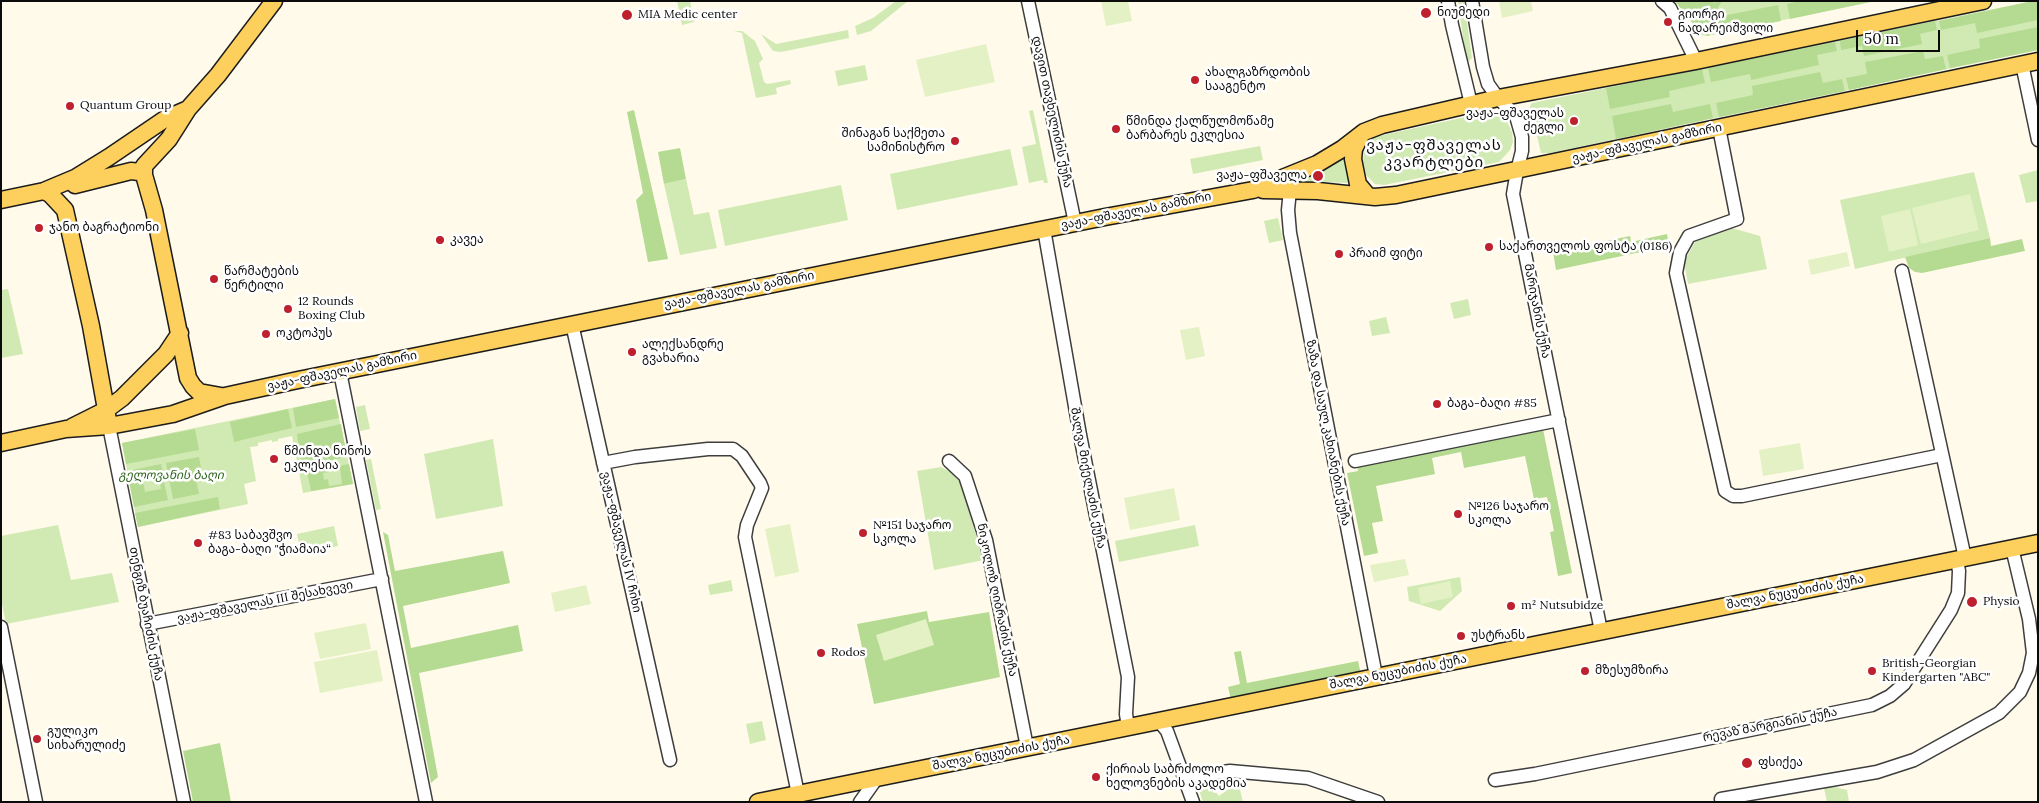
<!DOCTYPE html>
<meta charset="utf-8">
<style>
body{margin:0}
#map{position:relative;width:2039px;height:803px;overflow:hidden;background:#fffae9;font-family:Lora,serif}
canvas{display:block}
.frame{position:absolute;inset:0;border:2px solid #0b0b0b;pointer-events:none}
.scale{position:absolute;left:1856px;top:30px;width:84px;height:22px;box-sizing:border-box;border:2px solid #0b0b0b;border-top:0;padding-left:6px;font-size:15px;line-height:18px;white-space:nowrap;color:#0b0b0b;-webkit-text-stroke:4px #fff;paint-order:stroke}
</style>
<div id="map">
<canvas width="2039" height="803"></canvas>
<div class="frame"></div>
<div class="scale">50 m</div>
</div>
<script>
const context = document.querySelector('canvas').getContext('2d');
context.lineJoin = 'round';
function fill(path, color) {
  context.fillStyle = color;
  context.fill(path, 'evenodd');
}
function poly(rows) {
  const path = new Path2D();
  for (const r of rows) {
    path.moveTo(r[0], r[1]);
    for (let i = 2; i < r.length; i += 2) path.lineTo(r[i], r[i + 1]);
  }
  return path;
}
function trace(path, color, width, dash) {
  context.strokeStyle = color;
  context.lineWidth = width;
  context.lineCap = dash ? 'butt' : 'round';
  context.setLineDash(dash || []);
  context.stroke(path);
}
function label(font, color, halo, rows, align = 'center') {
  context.font = font + ' Lora,"Noto Sans Georgian",serif';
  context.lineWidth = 5;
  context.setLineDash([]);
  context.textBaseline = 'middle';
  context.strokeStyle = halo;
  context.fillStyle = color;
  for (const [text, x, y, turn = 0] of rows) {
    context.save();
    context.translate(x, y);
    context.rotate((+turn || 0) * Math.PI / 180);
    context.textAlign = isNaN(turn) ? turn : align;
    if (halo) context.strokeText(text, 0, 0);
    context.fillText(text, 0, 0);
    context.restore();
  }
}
const green = poly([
 [677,1,690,1,694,22,682,25],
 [896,1,908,1,871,31,857,35,855,26,873,18],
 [1458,1,1464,1,1472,58,1469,61,1466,59],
 [1675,1,1875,1,1706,36,1702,35],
 [2033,1,2038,1,2038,50,1550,153,1541,153,1530,106,1532,103],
 [848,30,849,38,781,52,773,51,761,34,776,44],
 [734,31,742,31,755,41,763,59,759,63,764,82,767,84,790,80,791,84,776,88,777,94,756,98,742,33],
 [865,65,868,80,838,86,835,71],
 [1033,110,1048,183,1044,183,1043,180,1029,183,1022,147,1036,144,1029,111],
 [1488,112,1496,113,1506,120,1512,132,1513,142,1510,150,1499,162,1384,185,1375,184,1366,175,1363,162,1364,150,1374,137],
 [1260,146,1263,160,1193,174,1190,159],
 [1010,149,1018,185,897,210,890,174],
 [1346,157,1350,183,1319,182,1287,184,1318,172],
 [2038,170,2038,201,2026,203,2019,175],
 [1974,172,1990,238,1855,269,1840,200],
 [686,179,694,215,709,212,717,248,680,255,664,184],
 [841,185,848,220,725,246,718,210],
 [1278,218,1283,240,1269,243,1264,221],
 [1732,228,1760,236,1767,269,1688,284,1684,262,1695,242],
 [8,289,23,354,1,358,1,290],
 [1468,299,1471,315,1454,319,1450,303],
 [1386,317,1390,333,1372,336,1369,321],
 [335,399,353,484,303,493,292,436,278,439,278,441,272,442,272,440,258,443,258,446,250,447,256,481,244,484,248,504,138,527,122,443],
 [365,405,370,429,360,431,356,407],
 [493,439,503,506,436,519,424,454],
 [371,459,381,509,376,510,366,460],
 [941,467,952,473,960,483,984,560,934,570,917,471],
 [58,525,71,580,112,573,119,602,6,624,1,598,1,536],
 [1195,525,1199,546,1119,562,1115,541],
 [334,526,338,546,301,554,297,534],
 [1460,577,1462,591,1440,611,1409,601,1407,587],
 [731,580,733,591,710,595,708,585],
 [762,721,766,740,750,744,746,724],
 [1206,780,1219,796,1238,782,1243,802,1203,802,1197,784],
 [1823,784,1847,790,1849,802,1827,802]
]);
const forest = poly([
 [1675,1,1711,1,1714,3,1722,1,1702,35],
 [1799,1,1875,1,1790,19,1787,4],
 [2033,1,2038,1,2038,20,1977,33,1975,23,1941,30,1939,21],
 [1778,5,1781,21,1706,36,1717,17],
 [1935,21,1937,30,1920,34,1922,44,1864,56,1862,46,1841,50,1840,41],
 [2038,27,2038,50,1950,68,1947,55,1980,48,1979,39],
 [1835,42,1837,51,1817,55,1819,65,1751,80,1750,74,1711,82,1708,68],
 [1923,51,1925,59,1943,56,1946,69,1849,90,1846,78,1867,74,1865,62],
 [1702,69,1705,83,1669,91,1670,97,1610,109,1606,88],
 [1820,72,1823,83,1842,79,1845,91,1719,117,1716,103,1753,95,1752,86],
 [1671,104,1673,112,1710,104,1713,118,1616,139,1612,116],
 [634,110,668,259,648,262,636,200,643,193,627,112],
 [680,148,686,179,664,184,658,152],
 [1667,234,1669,246,1556,270,1553,252,1630,236,1631,242],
 [1990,238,1991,246,2022,239,2025,251,1922,273,1915,272,1909,268,1905,257],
 [335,399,339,418,296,427,293,408],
 [288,409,292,428,234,442,230,422],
 [341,424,347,457,305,465,301,463,297,434],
 [195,429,199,450,126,464,122,443],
 [1543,429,1572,573,1558,576,1550,532,1554,531,1547,497,1534,499,1525,456,1464,468,1461,452,1432,458,1435,474,1376,486,1383,521,1372,523,1378,553,1364,556,1347,473,1358,471,1357,466],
 [199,457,201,468,194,470,199,494,173,499,166,463],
 [161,464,164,478,160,479,158,474,142,477,145,492,161,489,160,483,164,482,168,500,134,507,127,471],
 [349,464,353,484,311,491,307,472,328,467,329,472,323,473,324,480,328,479,329,486,342,484,340,468,332,469,332,467],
 [218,497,220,509,138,527,135,513],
 [383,532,388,535,395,571,503,551,510,583,403,606,411,648,518,625,523,651,419,673,438,777,431,783],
 [927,611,929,622,989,612,1000,677,874,704,857,624],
 [1241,651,1247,683,1358,661,1361,675,1231,700,1228,687,1240,684,1234,652],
 [220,743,231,802,193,802,183,751]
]);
const pitch = poly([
 [1101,1,1128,1,1132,21,1106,26],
 [1499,1,1531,1,1533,11,1502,18],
 [986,44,995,82,925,97,916,60],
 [1970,194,1979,230,1921,244,1912,208],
 [1910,209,1918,245,1889,252,1881,216],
 [1847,252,1850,266,1811,275,1808,260],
 [1199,327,1205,356,1186,360,1180,330],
 [1800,443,1804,469,1763,476,1759,450],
 [1174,488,1180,520,1130,530,1124,498],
 [790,524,799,572,775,577,765,529],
 [1405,559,1409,575,1374,582,1370,565],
 [1450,581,1453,597,1421,604,1418,588],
 [586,585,591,604,555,612,551,593],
 [926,619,934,645,884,661,876,635],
 [366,623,371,649,320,659,314,633],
 [377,650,383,681,320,693,314,662]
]);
const minor = poly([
 [1028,1,1075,223],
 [1448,1,1452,25,1471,104],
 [1472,1,1483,67,1488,84,1498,98,1516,116,1522,137,1522,151,1517,171,1513,194,1601,631],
 [1662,1,1670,8,1696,61],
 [2022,64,2038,140],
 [1719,128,1737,219,1689,236,1680,252,1676,273,1725,491,1733,496,1742,496,1942,455],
 [1290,190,1288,210,1290,233,1376,676],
 [1044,229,1080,435,1128,677,1126,714,1128,727],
 [1902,271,1965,558],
 [572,324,670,760],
 [340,372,426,802],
 [109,426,184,802],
 [949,461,965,476,986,540,1027,747],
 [1355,461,1559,420],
 [603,463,635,457,708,449,733,449,742,456,760,483,762,488,747,525,745,537,798,794],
 [147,624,382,579],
 [1,627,36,802],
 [1158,720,1167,731,1193,802],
 [1184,777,1230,771,1308,778,1378,802],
 [1495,780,1535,774,1872,705,1890,696,1904,684,1951,610,1958,593,1959,571,1957,560],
 [1721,799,1877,772,1914,760,1999,713,2020,692,2029,673,2033,653,2029,619,2012,548],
 [860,802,877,778]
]);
const major = poly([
 [1361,135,1354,149,1353,159,1358,184,1368,196],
 [75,185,131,171,139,172,144,175],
 [1263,190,1318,191,1375,197,1396,195,2038,61],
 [44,191,50,194,65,210,91,326,109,426],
 [1,200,44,191,75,178,109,157,165,119,188,109],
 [221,396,199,392,193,386,188,378,154,210,144,175,144,166,169,139,188,109,218,75,274,1],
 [72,427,106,410,122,398,166,354,180,333],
 [1,443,66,429,109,426,173,414,225,396,298,380,1105,217,1253,190,1317,164,1342,149,1364,132,1382,125,1498,98,1696,61,1983,1],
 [758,802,2038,543]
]);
const markers = [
 [1426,13,6,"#be202e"],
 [627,15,6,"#be202e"],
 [1668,22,5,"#be202e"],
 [1195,80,5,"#be202e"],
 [70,106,5,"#be202e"],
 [1574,121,5,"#be202e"],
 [1116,129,5,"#be202e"],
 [955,141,5,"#be202e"],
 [1318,176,6,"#be202e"],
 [39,228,5,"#be202e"],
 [440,240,5,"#be202e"],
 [1489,247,5,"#be202e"],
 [1339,254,5,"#be202e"],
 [214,279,5,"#be202e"],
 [288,309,5,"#be202e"],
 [266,334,5,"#be202e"],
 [632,352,5,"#be202e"],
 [1437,404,5,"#be202e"],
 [274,459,5,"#be202e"],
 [1458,514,5,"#be202e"],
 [863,533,5,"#be202e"],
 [198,543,5,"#be202e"],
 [1972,602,6,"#be202e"],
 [1511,606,5,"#be202e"],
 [1461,636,5,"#be202e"],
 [821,653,5,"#be202e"],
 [1585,671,5,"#be202e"],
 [1872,671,5,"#be202e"],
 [37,739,5,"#be202e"],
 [1747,763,6,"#be202e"],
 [1096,777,5,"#be202e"]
];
const poiNames = [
 ["ნიუმედი",1437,13],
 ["MIA Medic center",638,15],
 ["გიორგი",1678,15],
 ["ნადარეიშვილი",1678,29],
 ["ახალგაზრდობის",1205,73],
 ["სააგენტო",1205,87],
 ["Quantum Group",80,106],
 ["ვაჟა-ფშაველას",1564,114,"right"],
 ["ძეგლი",1564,128,"right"],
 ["წმინდა ქალწულმოწამე",1126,122],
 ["ბარბარეს ეკლესია",1126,136],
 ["შინაგან საქმეთა",945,134,"right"],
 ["სამინისტრო",945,148,"right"],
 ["ვაჟა-ფშაველა",1307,176,"right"],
 ["ჯანო ბაგრატიონი",49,228],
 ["კავეა",450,240],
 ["საქართველოს ფოსტა (0186)",1499,247],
 ["პრაიმ ფიტი",1349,254],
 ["წარმატების",224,272],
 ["წერტილი",224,286],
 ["12 Rounds",298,302],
 ["Boxing Club",298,316],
 ["ოკტოპუს",276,334],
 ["ალექსანდრე",642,345],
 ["გვახარია",642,359],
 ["ბაგა-ბაღი #85",1447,404],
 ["წმინდა ნინოს",284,452],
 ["ეკლესია",284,466],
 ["№126 საჯარო",1468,507],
 ["სკოლა",1468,521],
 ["№151 საჯარო",873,526],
 ["სკოლა",873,540],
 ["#83 საბავშვო",208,536],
 ["ბაგა-ბაღი \"ჭიამაია“",208,550],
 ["Physio",1983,602],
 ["m² Nutsubidze",1521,606],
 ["უსტრანს",1471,636],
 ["Rodos",831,653],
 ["British-Georgian",1882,664],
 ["Kindergarten \"ABC\"",1882,678],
 ["მზესუმზირა",1595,671],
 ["გულიკო",47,732],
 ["სიხარულიძე",47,746],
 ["ფსიქეა",1758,763],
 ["ქირიას საბრძოლო",1106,770],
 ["ხელოვნების აკადემია",1106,784]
];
const streetNames = [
 ["დავით თავხელიძის ქუჩა",1052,112,78],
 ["ვაჟა-ფშაველას გამზირი",1647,143,-12],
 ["ვაჟა-ფშაველას გამზირი",1136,211,-11],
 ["ვაჟა-ფშაველას გამზირი",739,290,-11],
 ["მარიჯანის ქუჩა",1537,311,79],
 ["ვაჟა-ფშაველას გამზირი",342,371,-12],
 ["ზაზა და საულ კახიანების ქუჩა",1328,433,79],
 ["შალვა მიქელაძის ქუჩა",1088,478,79],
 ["ვაჟა-ფშაველას IV ჩიხი",621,542,77],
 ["შალვა ნუცუბიძის ქუჩა",1795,592,-11],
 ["ნიკოლოზ ღიბრაძის ქუჩა",997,600,78],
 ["ვაჟა-ფშაველას III შესახვევი",265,602,-11],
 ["თენგიზ ბუაჩიძის ქუჩა",146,614,79],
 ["შალვა ნუცუბიძის ქუჩა",1398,672,-11],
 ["რევაზ მარგიანის ქუჩა",1770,725,-11],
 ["შალვა ნუცუბიძის ქუჩა",1001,753,-11]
];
const parkNames = [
 ["გელოვანის ბაღი",171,476]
];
const quarterNames = [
 ["ვაჟა-ფშაველას",1434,146],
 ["კვარტლები",1434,163]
];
fill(green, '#d1eab3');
fill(forest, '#b5db92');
fill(pitch, '#e3f1c5');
trace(minor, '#3e3e3e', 15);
trace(major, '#1c1c1c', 19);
trace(minor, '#fff', 12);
trace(major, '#fdcf5c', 16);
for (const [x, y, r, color] of markers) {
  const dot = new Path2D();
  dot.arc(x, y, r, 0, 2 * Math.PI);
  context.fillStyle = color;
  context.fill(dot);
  trace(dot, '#fff', 2);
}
label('12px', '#0b0b0b', '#fff', poiNames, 'left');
label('12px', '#0b0b0b', '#fff', streetNames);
label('italic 12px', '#2d641b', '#fff', parkNames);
context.letterSpacing = '1px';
label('15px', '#0b0b0b', '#fff', quarterNames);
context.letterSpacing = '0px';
</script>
